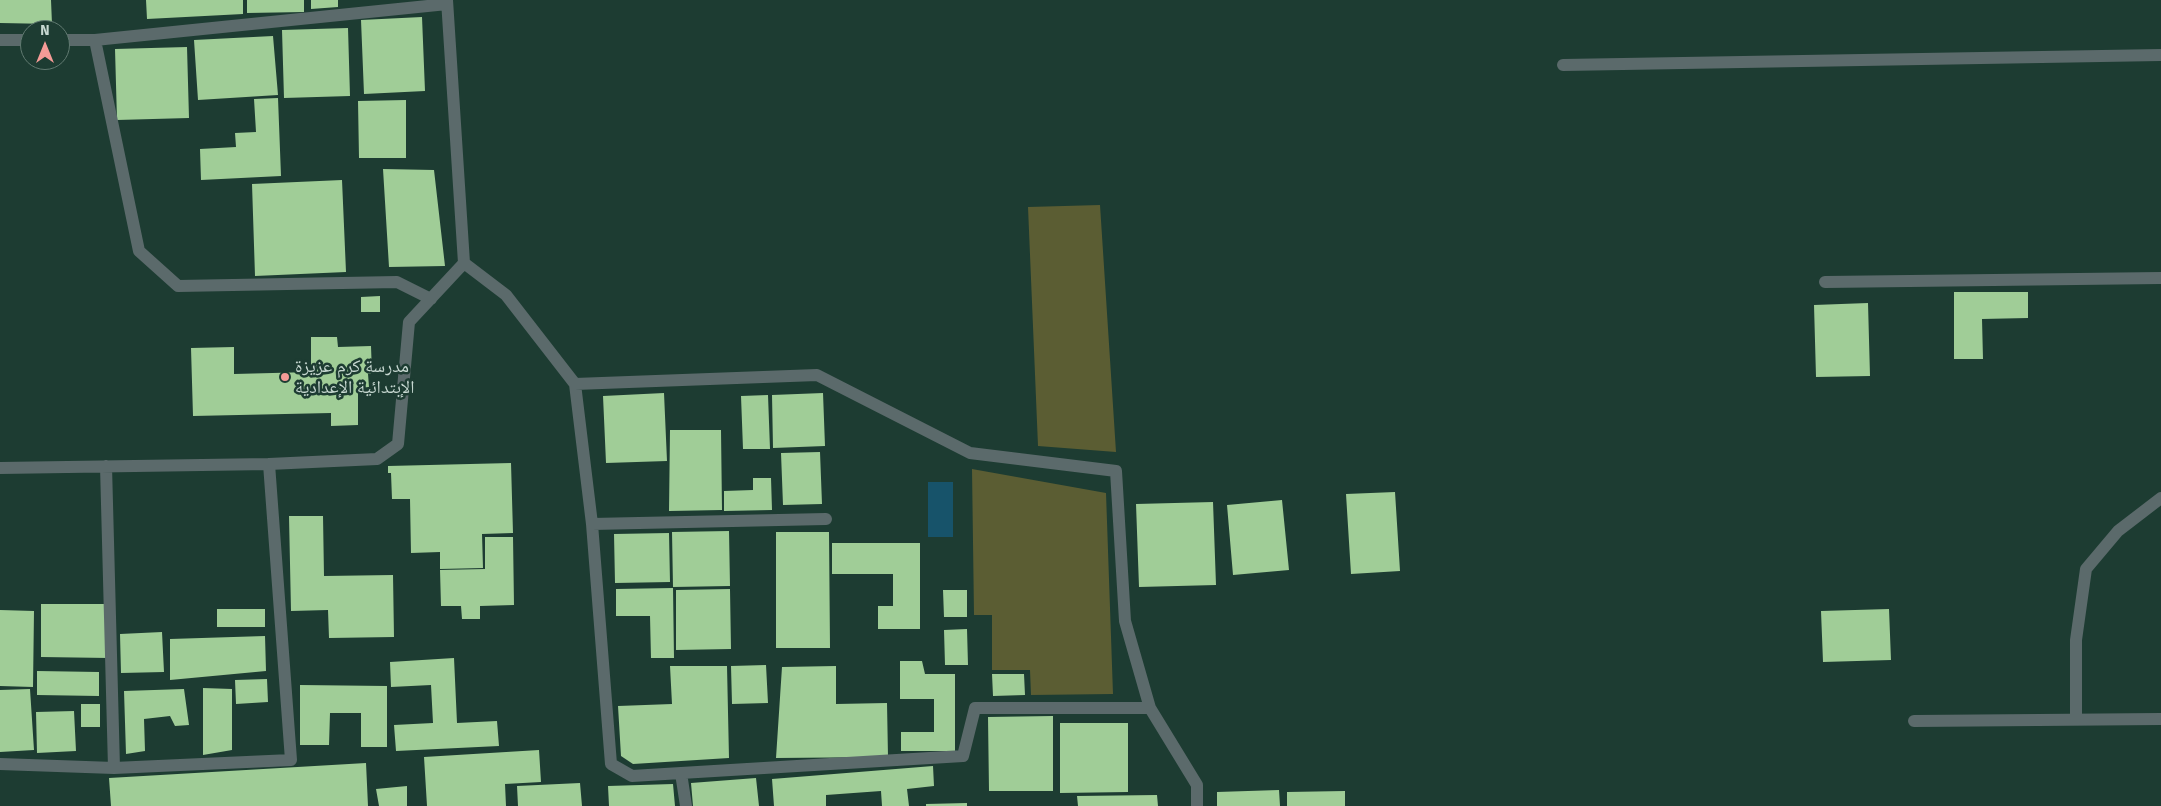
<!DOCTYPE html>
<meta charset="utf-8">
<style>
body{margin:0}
#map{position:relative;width:2161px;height:806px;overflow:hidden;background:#1d3c32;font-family:"Fira Sans",sans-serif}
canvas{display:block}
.north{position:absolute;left:20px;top:20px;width:50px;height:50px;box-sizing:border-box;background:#1d3c32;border:1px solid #617a71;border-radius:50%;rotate:0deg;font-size:14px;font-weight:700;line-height:20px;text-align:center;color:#c6d7d0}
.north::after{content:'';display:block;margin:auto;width:18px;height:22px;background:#f59b97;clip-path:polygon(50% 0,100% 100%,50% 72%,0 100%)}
</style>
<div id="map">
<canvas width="2161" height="806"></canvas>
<div class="north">N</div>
</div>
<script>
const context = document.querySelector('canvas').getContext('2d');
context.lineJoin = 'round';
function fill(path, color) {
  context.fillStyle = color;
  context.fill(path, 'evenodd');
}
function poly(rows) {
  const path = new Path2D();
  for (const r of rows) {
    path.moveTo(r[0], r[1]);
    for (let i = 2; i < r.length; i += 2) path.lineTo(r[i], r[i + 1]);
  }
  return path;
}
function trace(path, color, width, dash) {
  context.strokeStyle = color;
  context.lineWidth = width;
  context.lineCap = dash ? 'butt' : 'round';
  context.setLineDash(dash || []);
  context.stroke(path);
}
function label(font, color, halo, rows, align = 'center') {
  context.font = font + ' "Fira Sans","Noto Naskh Arabic",sans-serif';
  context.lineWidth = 5;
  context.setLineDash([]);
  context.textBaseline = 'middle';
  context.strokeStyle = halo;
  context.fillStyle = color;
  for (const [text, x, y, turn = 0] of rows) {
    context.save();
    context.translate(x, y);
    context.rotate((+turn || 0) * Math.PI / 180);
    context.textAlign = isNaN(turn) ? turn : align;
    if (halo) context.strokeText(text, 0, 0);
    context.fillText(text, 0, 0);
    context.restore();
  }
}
const green = poly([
 [1100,205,1116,452,1038,446,1028,207],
 [972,469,1106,493,1113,694,1031,695,1030,670,992,670,992,615,974,615]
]);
const water = poly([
 [928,482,953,482,953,537,928,537]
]);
const building = poly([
 [0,0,51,0,52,24,0,23],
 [146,0,243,0,243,14,147,19],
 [247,0,304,0,304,12,247,13],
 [311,0,338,0,338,7,311,9],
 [422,17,425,91,364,94,361,20],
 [348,28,350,96,284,98,282,30],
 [273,36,278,95,198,100,194,40],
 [187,47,189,118,117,120,115,49],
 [278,98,281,176,201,180,200,149,236,147,235,133,256,132,254,99],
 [406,100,406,158,359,158,358,101],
 [383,169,434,170,445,266,389,267],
 [342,180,346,272,255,276,252,184],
 [1954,292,2028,292,2028,318,1982,319,1983,359,1954,359],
 [380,296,380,312,361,312,361,297],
 [1868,303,1870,376,1816,377,1814,305],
 [311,337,337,337,338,347,371,346,372,374,368,374,369,387,358,388,358,425,331,426,331,413,193,416,191,348,234,347,234,374,311,372],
 [664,393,667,461,606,463,603,396],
 [823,393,825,446,773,448,772,395],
 [768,395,770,449,743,449,741,396],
 [670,430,721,430,722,510,669,511],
 [820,452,822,504,783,505,781,453],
 [511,463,513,533,482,534,483,568,440,569,440,552,411,553,410,499,392,499,391,473,388,473,388,466],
 [753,478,771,478,772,510,724,511,724,491,753,490],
 [1395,492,1400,571,1351,574,1346,494],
 [1282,500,1289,570,1233,575,1227,505],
 [1213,502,1216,585,1139,587,1136,504],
 [289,516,323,516,324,576,393,575,394,637,329,638,328,610,291,611],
 [729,531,730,586,673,587,672,532],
 [776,532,829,532,830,648,776,648],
 [669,533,670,582,615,583,614,534],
 [485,537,513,537,514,605,480,606,480,619,462,619,461,606,441,606,440,570,485,569],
 [832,543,920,543,920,629,878,629,878,606,893,606,893,574,832,574],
 [673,588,674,658,651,658,650,616,616,616,616,589],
 [730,589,731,649,676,650,676,590],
 [943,590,967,590,967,617,944,617],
 [41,604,109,604,109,658,41,657],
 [217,609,265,609,265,627,217,627],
 [1889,609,1891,660,1823,662,1821,611],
 [0,610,34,611,33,687,0,686],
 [967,629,968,665,945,665,944,630],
 [162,632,164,672,121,673,120,634],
 [265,636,266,671,170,680,170,639],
 [454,658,457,723,497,721,499,746,396,751,394,725,433,723,431,685,391,687,390,662],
 [900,661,922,661,925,674,955,674,955,751,901,751,901,732,934,732,934,699,900,699],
 [766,665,768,703,732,704,731,666],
 [670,666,727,666,729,758,633,764,621,756,618,706,672,704],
 [836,666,836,704,887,703,888,757,776,758,782,667],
 [37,671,99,672,99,696,37,695],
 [992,674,1024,674,1025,695,993,696],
 [267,679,268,702,236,704,235,680],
 [300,685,387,686,387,747,361,747,361,713,330,713,329,745,300,745],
 [203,688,232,689,232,750,203,755],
 [30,689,34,750,0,752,0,690],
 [184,689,189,725,175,726,170,716,144,719,145,751,126,754,124,691],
 [81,704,100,704,100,727,81,727],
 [74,711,76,751,37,753,36,712],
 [1053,716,1053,791,989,791,988,717],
 [1060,723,1128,723,1128,792,1060,793],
 [539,750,541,782,505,784,506,806,427,806,424,757],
 [366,763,368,806,111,806,109,778],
 [933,766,934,786,907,789,909,806,882,806,881,791,826,795,826,806,774,806,772,779],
 [756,778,759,806,693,806,691,783],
 [580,783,582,806,518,806,517,786],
 [673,784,675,806,609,806,608,786],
 [407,786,407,806,379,806,376,789],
 [1279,790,1280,806,1217,806,1217,792],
 [1345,791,1345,806,1287,806,1287,792],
 [1157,795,1158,806,1078,806,1077,796],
 [967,803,967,806,926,806,926,804]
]);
const street = poly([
 [0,40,30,40],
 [60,40,95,40,447,4],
 [95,40,139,251,178,286,397,282,431,299],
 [1563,65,2161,55],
 [464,263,506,295,575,384,592,524,611,764,632,776,681,773,686,806],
 [1825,282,2161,278],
 [575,384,817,375,970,453,1116,471,1125,621,1150,708,1197,785,1197,806],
 [106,466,114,768],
 [0,468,269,464,377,459,398,444,409,322,464,263,447,0],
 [592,524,826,519],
 [2076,719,2076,640,2086,569,2118,531,2161,498],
 [1914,721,2161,719],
 [0,764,114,768,291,760,269,464],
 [681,773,963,756,975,708,1150,708]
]);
const markers = [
 [285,377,5,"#f59b97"]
];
const poiNames = [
 ["مدرسة كرم عزيزة",295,367],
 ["الإبتدائية الإعدادية",295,388]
];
fill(green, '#5b5d33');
fill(water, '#17536a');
fill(building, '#a0cd97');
trace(street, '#5b6a6b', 12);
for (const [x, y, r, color] of markers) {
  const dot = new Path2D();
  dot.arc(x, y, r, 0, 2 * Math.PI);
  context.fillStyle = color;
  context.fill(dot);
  trace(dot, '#1d3c32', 2);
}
label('18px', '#c6d7d0', '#1d3c32', poiNames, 'left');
</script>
